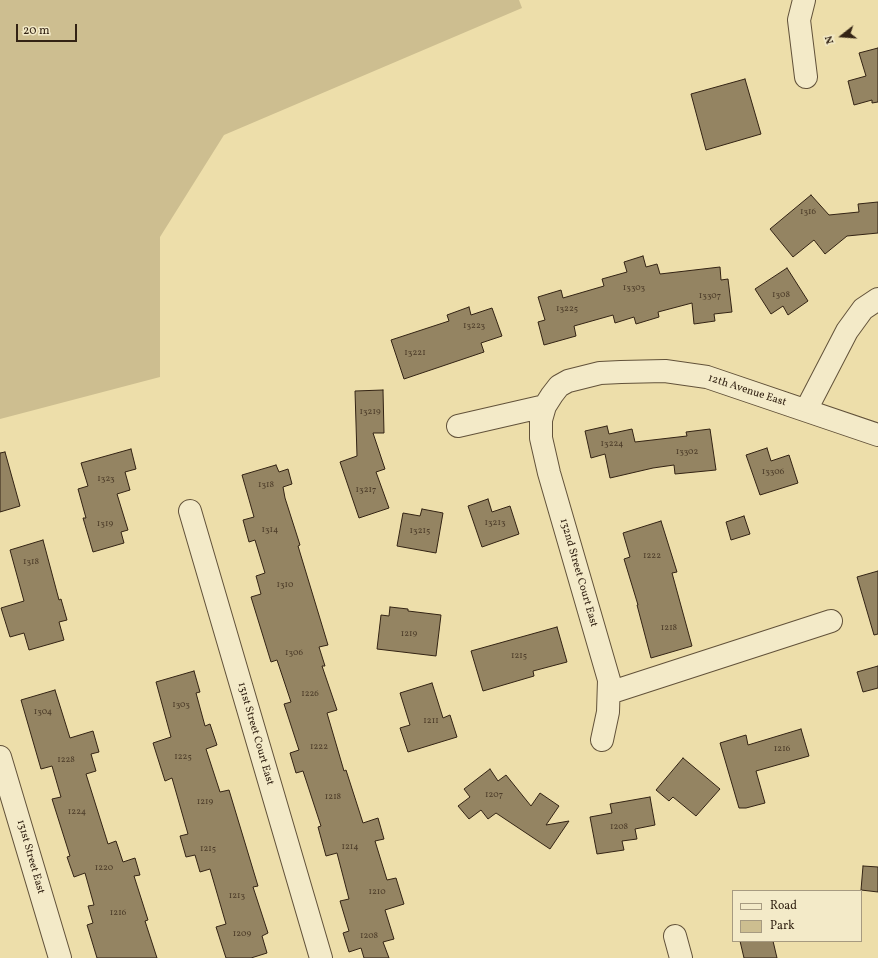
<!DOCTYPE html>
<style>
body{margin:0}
#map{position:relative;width:878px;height:958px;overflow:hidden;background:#eddeaa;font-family:Vollkorn,serif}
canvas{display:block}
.legend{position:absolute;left:732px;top:890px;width:130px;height:52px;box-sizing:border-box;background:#f3eac8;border:1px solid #a69a80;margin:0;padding:5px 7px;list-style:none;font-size:12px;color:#332314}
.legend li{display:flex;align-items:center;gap:8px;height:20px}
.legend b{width:20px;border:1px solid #a69a80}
.north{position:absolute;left:822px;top:16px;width:40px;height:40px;-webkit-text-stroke:3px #f3eac8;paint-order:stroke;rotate:253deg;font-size:11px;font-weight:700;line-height:16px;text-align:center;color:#332314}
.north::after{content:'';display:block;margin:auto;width:14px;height:18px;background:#332314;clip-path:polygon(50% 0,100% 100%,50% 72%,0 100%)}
.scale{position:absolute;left:16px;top:24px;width:61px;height:18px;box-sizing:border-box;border:2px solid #332314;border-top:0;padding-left:5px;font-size:12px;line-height:14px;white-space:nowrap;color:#332314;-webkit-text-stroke:3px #f3eac8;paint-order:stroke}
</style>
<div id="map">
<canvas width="878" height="958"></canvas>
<ul class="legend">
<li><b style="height:5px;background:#f3eac8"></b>Road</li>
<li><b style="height:11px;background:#cdbe90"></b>Park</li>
</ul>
<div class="north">N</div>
<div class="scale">20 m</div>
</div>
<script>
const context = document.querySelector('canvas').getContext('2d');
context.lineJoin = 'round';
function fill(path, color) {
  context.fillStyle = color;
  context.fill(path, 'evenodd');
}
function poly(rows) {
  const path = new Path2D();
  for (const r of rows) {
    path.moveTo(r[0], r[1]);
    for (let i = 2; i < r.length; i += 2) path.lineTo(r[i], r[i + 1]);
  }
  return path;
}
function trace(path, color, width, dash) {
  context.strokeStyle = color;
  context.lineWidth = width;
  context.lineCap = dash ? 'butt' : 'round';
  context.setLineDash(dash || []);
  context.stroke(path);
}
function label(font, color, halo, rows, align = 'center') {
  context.font = font + ' Vollkorn,serif';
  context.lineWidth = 4;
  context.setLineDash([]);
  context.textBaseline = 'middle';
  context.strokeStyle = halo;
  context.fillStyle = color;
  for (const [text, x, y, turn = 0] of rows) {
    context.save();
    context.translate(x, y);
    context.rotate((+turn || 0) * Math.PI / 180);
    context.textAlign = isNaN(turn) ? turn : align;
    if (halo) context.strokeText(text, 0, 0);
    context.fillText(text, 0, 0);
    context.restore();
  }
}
const green = poly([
 [0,0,519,0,522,8,224,135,160,237,160,377,0,419]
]);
const building = poly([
 [878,48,878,102,872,103,872,100,854,105,848,81,866,76,859,53,878,48],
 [745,79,761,134,706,150,691,94,745,79],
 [811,195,829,215,859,212,858,204,878,202,878,233,847,236,825,254,814,240,793,257,770,229,811,195],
 [643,256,646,267,657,264,660,274,720,267,721,280,728,279,732,312,714,314,715,321,694,324,692,303,658,312,659,317,636,324,634,317,615,323,613,315,574,326,576,336,544,345,538,322,545,320,538,297,561,290,563,298,604,286,602,279,627,272,624,262,643,256],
 [787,268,808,301,788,315,783,306,771,314,755,289,787,268],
 [469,307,471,315,492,308,502,336,481,343,484,352,404,379,391,340,449,321,447,315,469,307],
 [383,390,384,433,373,433,385,469,376,472,389,508,359,518,340,462,357,456,355,391,383,390],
 [607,426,609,434,632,429,635,442,687,436,686,432,710,429,716,470,675,474,674,465,653,468,610,478,605,454,591,458,585,431,607,426],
 [767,448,771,461,789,455,798,483,760,495,746,455,767,448],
 [131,449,136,469,125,472,130,490,117,494,128,530,121,532,124,543,93,552,83,518,86,518,78,489,88,486,81,463,131,449],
 [5,452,20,506,0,512,0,453,5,452],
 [276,465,279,472,288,469,292,484,283,487,285,498,300,545,298,546,328,645,319,647,325,666,322,666,337,710,327,713,344,771,346,770,363,823,378,818,384,839,375,841,387,880,396,878,404,904,385,910,394,939,383,942,389,958,364,958,361,948,349,952,343,933,349,931,340,901,349,899,337,853,326,856,318,827,321,826,303,771,296,773,290,753,299,750,284,704,291,702,277,660,271,662,251,597,261,594,256,576,265,573,255,540,249,542,243,520,254,517,242,475,276,465],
 [488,499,492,512,510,506,519,534,482,547,468,506,488,499],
 [422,509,443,513,436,553,397,546,403,513,420,516,422,509],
 [744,516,750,534,731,540,726,522,744,516],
 [661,521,677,572,672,573,692,646,651,658,637,605,638,605,624,559,630,557,623,533,661,521],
 [43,540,59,600,61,599,67,620,59,622,64,640,29,650,24,633,10,637,1,608,24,601,10,550,43,540],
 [878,571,878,634,874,635,857,577,878,571],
 [390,607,408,609,408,611,441,615,436,656,377,649,381,615,389,616,390,607],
 [557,627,567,662,533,671,534,676,483,691,471,651,557,627],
 [878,666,878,688,863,692,857,672,878,666],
 [194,671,200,692,196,693,205,726,210,724,217,745,206,749,220,792,229,790,258,886,253,887,268,933,262,936,267,953,251,958,226,958,216,927,226,924,210,869,200,872,195,855,186,857,180,836,188,834,172,778,165,781,153,743,171,737,156,682,194,671],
 [432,683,443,718,450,715,457,737,408,752,400,728,410,725,400,693,432,683],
 [55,690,70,738,93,731,99,752,91,754,96,771,86,774,108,844,116,841,123,862,135,858,140,875,134,876,148,920,145,921,157,958,97,958,87,925,93,923,88,906,94,905,85,873,74,877,67,857,70,856,52,799,61,797,52,766,41,769,21,700,55,690],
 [801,729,809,756,756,771,765,803,746,808,739,808,720,743,746,735,748,745,801,729],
 [683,758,720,789,696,816,673,797,669,801,656,790,683,758],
 [490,769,498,781,506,775,531,806,540,793,559,806,546,825,569,821,550,849,496,813,488,819,481,810,469,819,458,806,470,797,464,789,490,769],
 [650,797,655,825,635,829,637,839,622,841,624,850,597,854,590,817,612,813,610,804,650,797],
 [863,866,878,867,878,892,861,890,863,866],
 [740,941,773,941,777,958,744,958,740,941]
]);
const minor = poly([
 [804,0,799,20,806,77],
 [806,410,847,331,863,309,878,299],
 [458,426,545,406],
 [190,511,321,958],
 [609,693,831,621],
 [602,740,608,712,609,680,549,473,541,438,541,420,545,406,552,395,559,386,568,381,600,373,621,372,665,371,707,377,878,435],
 [0,757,60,958],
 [675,936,681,958]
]);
const numberNames = [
 ["1316",808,212],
 ["13303",634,288],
 ["1308",781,295],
 ["13307",710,296],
 ["13225",567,309],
 ["13223",474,326],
 ["13221",415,353],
 ["13219",370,412],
 ["13224",612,444],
 ["13302",687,452],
 ["13306",773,472],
 ["1323",106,479],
 ["1318",266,485],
 ["13217",366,490],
 ["13213",495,523],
 ["1319",105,524],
 ["1314",270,530],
 ["13215",420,531],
 ["1222",652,556],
 ["1318",31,562],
 ["1310",285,585],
 ["1218",669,628],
 ["1219",409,634],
 ["1306",294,653],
 ["1215",519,656],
 ["1226",310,694],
 ["1303",181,705],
 ["1304",43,712],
 ["1211",431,721],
 ["1222",319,747],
 ["1216",782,749],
 ["1225",183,757],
 ["1228",66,760],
 ["1207",494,795],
 ["1218",333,797],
 ["1219",205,802],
 ["1224",77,812],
 ["1208",619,827],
 ["1214",350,847],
 ["1215",208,849],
 ["1220",104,868],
 ["1210",377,892],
 ["1213",237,896],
 ["1216",118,913],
 ["1209",242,934],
 ["1208",369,936]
];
const streetNames = [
 ["12th Avenue East",747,391,18],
 ["132nd Street Court East",578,573,74],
 ["131st Street Court East",255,734,74],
 ["131st Street East",30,857,74]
];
fill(green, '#cdbe90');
fill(building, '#948462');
trace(building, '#332314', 1);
trace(minor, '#62523a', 24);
trace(minor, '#f3eac8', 22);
label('9px', '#4b3b28', null, numberNames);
label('11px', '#332314', '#f3eac8', streetNames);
</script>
